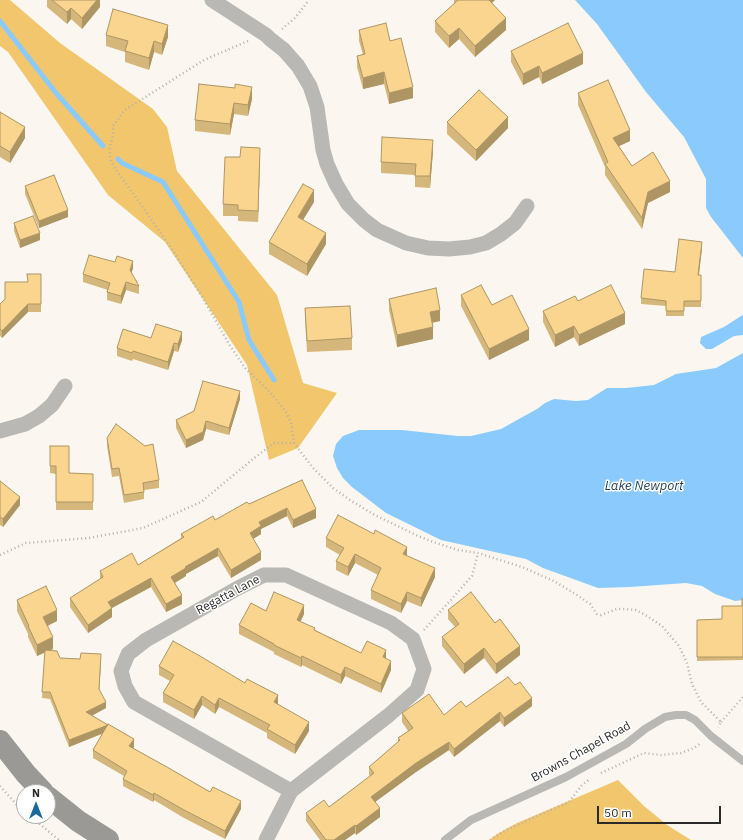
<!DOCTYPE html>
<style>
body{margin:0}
#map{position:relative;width:743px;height:840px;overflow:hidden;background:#fbf7f0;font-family:"IBM Plex Sans",sans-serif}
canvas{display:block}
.north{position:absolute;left:16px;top:784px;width:40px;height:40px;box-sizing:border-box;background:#fff;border:1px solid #aaaaa9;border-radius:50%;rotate:0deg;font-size:11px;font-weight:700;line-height:16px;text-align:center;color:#2b2a28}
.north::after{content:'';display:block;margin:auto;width:14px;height:18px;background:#1a689a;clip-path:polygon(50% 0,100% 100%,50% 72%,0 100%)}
.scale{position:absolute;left:597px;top:806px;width:124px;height:18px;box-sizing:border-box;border:2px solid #2b2a28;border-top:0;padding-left:5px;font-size:12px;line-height:14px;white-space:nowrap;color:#2b2a28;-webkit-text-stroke:3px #fff;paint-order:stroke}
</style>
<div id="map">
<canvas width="743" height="840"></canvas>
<div class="north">N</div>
<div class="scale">50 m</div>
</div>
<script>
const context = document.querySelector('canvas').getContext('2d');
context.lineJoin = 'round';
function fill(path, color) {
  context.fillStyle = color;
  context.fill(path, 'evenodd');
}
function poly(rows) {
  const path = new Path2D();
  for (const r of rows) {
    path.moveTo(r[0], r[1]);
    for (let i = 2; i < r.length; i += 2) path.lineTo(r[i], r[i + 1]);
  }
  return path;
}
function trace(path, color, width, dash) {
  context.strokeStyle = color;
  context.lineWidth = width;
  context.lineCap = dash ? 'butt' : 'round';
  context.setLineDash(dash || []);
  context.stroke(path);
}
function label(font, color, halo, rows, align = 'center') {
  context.font = font + ' "IBM Plex Sans",sans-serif';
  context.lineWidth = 3;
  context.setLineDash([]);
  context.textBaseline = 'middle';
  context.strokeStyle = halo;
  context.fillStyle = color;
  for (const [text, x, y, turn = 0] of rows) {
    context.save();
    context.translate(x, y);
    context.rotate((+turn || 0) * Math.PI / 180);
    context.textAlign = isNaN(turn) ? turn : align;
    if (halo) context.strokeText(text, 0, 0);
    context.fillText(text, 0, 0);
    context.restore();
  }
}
const green = poly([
 [0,0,10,0,60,43,153,109,167,127,177,171,277,295,303,383,337,393,298,448,269,460,247,365,165,242,108,195,8,52,0,46],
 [618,780,644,806,667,825,691,840,489,840,497,834,517,823]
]);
const water = poly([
 [575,0,743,0,743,258,711,217,706,208,706,179,684,137,646,92,597,24],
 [743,315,743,335,734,336,712,349,706,349,700,343,701,337,724,327,741,316],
 [743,353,743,600,735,601,715,594,702,586,686,583,630,587,598,588,543,568,526,559,441,540,386,513,352,487,343,478,337,468,333,456,336,444,343,436,359,430,402,430,458,436,471,436,501,429,537,409,545,403,554,399,576,401,588,400,607,388,626,388,654,385,676,374,716,368]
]);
const stream = poly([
 [0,21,56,93,103,146],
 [118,159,122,163,163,182,239,302,249,340,274,380]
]);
const path = poly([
 [282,29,295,18,309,0],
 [248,41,204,60,125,110,113,126,113,136,110,146,110,158,114,167,137,199,173,251,201,295,229,344,245,368,270,392,286,412,291,423,294,443,313,468,333,488,350,500,373,514,418,536,436,543,458,550,478,553,522,567,554,581,577,595,590,604,597,614,601,615,617,609,625,609,636,610,647,616,662,626,679,646,687,663,692,684,701,702,721,722,718,727],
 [0,555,26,543,89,538,143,528,201,502,253,459,274,443,294,443],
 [424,630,472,576,478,553],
 [721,722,743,697],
 [601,773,644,753,661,755,681,753,694,748,701,743],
 [0,786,17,805,24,811],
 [30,816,59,840],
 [490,840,508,829,569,802,582,785,590,779]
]);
const lane = poly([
 [445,840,471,820,566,777,626,744,645,729,665,717,676,715,686,715,695,720,711,736,743,761]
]);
const street = poly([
 [212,0,266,35,270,39,284,50,298,66,310,86,317,107,323,150,327,164,336,184,348,204,364,220,377,230,406,243,428,248,449,249,470,247,486,243,501,234,515,223,527,206],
 [0,431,25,424,39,416,52,405,65,386],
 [264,575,286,575,391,623,413,639,424,669,417,690,389,715,291,791,134,702,125,686,121,671,128,654,146,640,238,588,264,575],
 [266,840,291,791]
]);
const secondary = poly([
 [0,741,26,774,43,792],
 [48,797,78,821,108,840]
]);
const wall = poly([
 [47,0,100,0,100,7,82,29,71,19,67,24,47,7],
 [454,0,495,0,492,3,506,30,475,57,459,39,449,48,435,32,435,21,454,4],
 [359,30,390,41,413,98,389,104,384,84,363,89,357,67,357,56,363,55,359,41],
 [106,35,168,37,162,55,154,52,149,70,125,62,125,52,106,46],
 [511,51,583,64,542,84,539,77,523,85,511,62],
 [199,84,252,99,248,116,234,114,230,135,195,131,195,120],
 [578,93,630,141,619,146,632,166,670,192,648,203,642,229,605,175,605,167,578,105],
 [0,112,25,138,10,163,0,157],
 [447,122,508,128,476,161,447,134],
 [433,151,430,188,415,187,415,175,381,173,381,162],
 [260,159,258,222,238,221,238,216,223,216,223,204],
 [25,186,68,217,39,228,25,194],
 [314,202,303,220,326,244,307,276,269,254,269,242],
 [14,223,40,240,20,248,14,231],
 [702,248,699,275,701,275,701,307,684,307,684,316,666,316,666,306,641,304,641,298,675,272],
 [133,268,131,273,139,286,139,294,126,290,121,304,107,300,107,292,108,290,83,282,83,274],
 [41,274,41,312,28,312,2,338,0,336,0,304,27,282],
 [461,295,492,305,529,340,489,360,461,306],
 [389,299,440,321,432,323,433,339,397,347,389,310],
 [578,301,625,324,579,346,574,337,555,347,543,322,543,311],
 [305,308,352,338,352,350,307,352,305,319],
 [151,338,182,340,178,352,174,351,168,370,133,359,132,361,117,356,117,348],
 [240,399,229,435,206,429,203,440,186,448,176,428,176,420,194,411],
 [107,438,159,480,159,488,144,490,144,499,124,503,119,476,112,477,107,446],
 [50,446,69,473,93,474,93,510,56,510,56,474,50,473],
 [302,480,316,518,293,528,287,516,261,529,261,534,253,539,261,560,231,578,218,556,186,574,186,576,175,583,182,604,166,612,151,587,112,608,112,617,88,633,70,607,70,598,100,579,100,571,138,565,181,538,181,534,215,520],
 [0,482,20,505,3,527,0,525],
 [326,538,407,556,435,577,421,607,407,601,401,613,371,599,371,590,378,575,355,563,348,576,336,570,336,561,340,555,326,547],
 [743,599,743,660,697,661,697,620,722,619,742,606],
 [17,600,57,621,47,626,53,649,49,650,60,658,101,661,99,690,106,708,92,715,134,747,133,748,241,809,225,839,184,818,154,800,153,802,123,786,123,779,124,776,93,758,93,750,102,734,69,747,50,699,42,698,45,652,37,656,28,637,28,634,17,611],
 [448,610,520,655,496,674,484,658,464,674,442,646,442,637,455,627,448,619],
 [266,611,304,614,300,622,315,630,361,653,386,659,391,670,381,693,345,676,341,684,302,665,301,667,274,654,274,652,239,634,239,625],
 [159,666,278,704,277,704,309,731,295,754,267,738,267,733,219,707,215,714,202,705,194,719,163,702,163,693,170,681,159,675],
 [515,685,532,706,504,727,500,721,454,757,449,750,416,772,375,802,380,817,356,835,355,833,345,840,320,840,306,821,306,813,329,807,370,776,369,775,369,767,398,742,398,738,408,731,402,722,402,713,444,715,466,707]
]);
const shadedWall = poly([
 [97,0,100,0,100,7,82,29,82,18],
 [486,0,495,0,486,8],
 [71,8,71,19,67,24,67,12],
 [506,18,506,30,475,57,475,46],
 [168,25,168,37,162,55,162,44],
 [459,28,459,39,449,48,449,36],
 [154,41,154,52,149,70,149,58],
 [583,53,583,64,542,84,542,73],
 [539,66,539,77,523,85,523,74],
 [384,72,384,84,363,89,363,78],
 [252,87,252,99,248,116,248,105],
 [413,87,413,98,389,104,389,93],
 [234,103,234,114,230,135,230,124],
 [508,117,508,128,476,161,476,150],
 [25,127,25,138,10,163,10,152],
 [630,130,630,141,613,149,613,138],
 [433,140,433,151,430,188,430,176],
 [260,148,260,159,258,222,258,211],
 [670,181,670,192,648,203,642,229,642,218,648,192],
 [314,190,314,202,298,228,298,217],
 [68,210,68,217,39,228,39,221],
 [40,233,40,240,20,248,20,240],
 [326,233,326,244,307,276,307,264],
 [702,242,702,248,698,281,698,275],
 [133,261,133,268,130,278,130,270],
 [126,282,126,290,121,304,121,296],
 [28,304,28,312,2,338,2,331],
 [440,310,440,321,430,323,430,312],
 [625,313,625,324,579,346,579,335],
 [574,326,574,337,555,347,555,335],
 [433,327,433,339,397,347,397,335],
 [529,329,529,340,489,360,489,349],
 [182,332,182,340,178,352,178,344],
 [174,343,174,351,168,370,168,362],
 [240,391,240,399,229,435,229,428],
 [206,421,206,429,203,440,186,448,186,440],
 [20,497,20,505,3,527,3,519],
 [287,508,287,516,261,529,261,534,250,541,250,533,259,522],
 [316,509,316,518,293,528,293,520],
 [407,547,407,556,403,554],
 [218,548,218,556,186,574,186,576,171,585,171,577,185,567],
 [261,552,261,560,231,578,231,570],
 [355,554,355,563,348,576,348,567],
 [435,568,435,577,421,607,421,598],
 [151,578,151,587,108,610,108,602],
 [407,592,407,601,401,613,401,604],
 [182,595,182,604,166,612,166,604],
 [304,605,304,614,297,629,297,620],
 [112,608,112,617,88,633,88,625],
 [57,610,57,621,43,628,43,617],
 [53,637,53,649,37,656,37,645],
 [520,646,520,655,496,674,496,664],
 [484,648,484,658,464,674,464,664],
 [386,650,386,659,383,657],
 [101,654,101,661,99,696,99,689],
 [302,656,302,665,301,667,301,658],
 [391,661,391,670,381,693,381,684],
 [345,667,345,676,341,684,341,675],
 [278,695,278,704,274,711,274,702],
 [202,696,202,705,194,719,194,710],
 [219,698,219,707,215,714,215,705],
 [532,698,532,706,504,727,504,718],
 [106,702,106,708,86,719,86,712],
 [500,712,500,721,454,757,454,749],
 [309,722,309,731,295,754,295,745],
 [108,725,108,731,69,747,69,740],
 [134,739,134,747,129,754,129,746],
 [449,742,449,750,416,772,371,805,371,797,416,763],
 [154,793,154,800,153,802,153,795],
 [241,801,241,809,225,839,225,831],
 [380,808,380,817,356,835,356,826],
 [355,825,355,833,345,840,334,840]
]);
const building = poly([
 [52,0,97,0,82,18,71,8,67,12,52,0],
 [458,0,489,0,506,18,475,46,459,28,449,36,435,21,458,0],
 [113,9,168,25,162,44,154,41,149,58,125,51,128,41,106,35,113,9],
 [386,23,390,41,401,38,413,87,389,93,384,72,363,78,357,56,365,54,359,30,386,23],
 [568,23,583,53,542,73,539,66,523,74,511,51,568,23],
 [608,80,630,130,613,138,632,166,653,152,670,181,648,192,642,218,605,164,608,162,578,93,608,80],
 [199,84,235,88,235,84,252,87,248,105,234,103,230,124,195,120,199,84],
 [479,90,508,117,476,150,447,122,479,90],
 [0,112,25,127,10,152,0,146,0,112],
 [382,137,433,140,430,176,415,176,416,164,381,162,382,137],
 [241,147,260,148,258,211,238,210,238,205,223,204,225,157,240,157,241,147],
 [54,175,68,210,39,221,25,186,54,175],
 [303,184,314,190,298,217,326,233,307,264,269,242,303,184],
 [33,216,40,233,20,240,14,223,33,216],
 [679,239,702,242,698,275,701,275,701,301,684,301,684,311,666,311,666,301,641,298,644,269,675,272,679,239],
 [89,255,115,262,117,256,133,261,130,270,139,286,126,282,121,296,107,292,110,283,83,274,89,255],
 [27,274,41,274,41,304,28,304,2,331,0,329,0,304,5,299,5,282,28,282,27,274],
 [481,285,492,305,512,295,529,329,489,349,461,295,481,285],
 [611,285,625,313,579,335,574,326,555,335,543,311,575,296,578,301,611,285],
 [436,288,440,310,430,312,433,327,397,335,389,299,436,288],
 [350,306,352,338,307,341,305,308,350,306],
 [156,324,182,332,178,344,174,343,168,362,133,351,132,353,117,348,123,329,151,338,156,324],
 [203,381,240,391,229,428,206,421,203,432,186,440,176,420,194,411,203,381],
 [116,424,145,446,153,444,159,480,143,483,144,492,124,495,119,468,112,469,107,438,116,424],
 [50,446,69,446,69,473,93,474,93,502,56,502,56,466,50,466,50,446],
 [302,480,316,509,293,520,287,508,259,522,261,526,250,533,261,552,231,570,218,548,185,567,186,568,171,577,182,595,166,604,151,578,108,602,112,608,88,625,70,598,103,577,100,571,132,553,138,565,184,537,181,534,213,516,215,520,247,502,249,504,302,480],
 [0,481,20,497,3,519,0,517,0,481],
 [338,515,374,534,375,530,407,547,403,554,435,568,421,598,407,592,401,604,371,590,381,568,355,554,348,567,336,561,344,548,326,538,338,515],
 [46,586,57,610,43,617,53,637,37,645,28,626,29,626,17,600,46,586],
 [274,592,304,605,297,620,315,628,314,630,361,653,367,641,386,650,383,657,391,661,381,684,345,667,341,675,302,656,301,658,274,645,274,644,239,625,251,603,266,611,274,592],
 [471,592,495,623,500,619,520,646,496,664,484,648,464,664,442,637,459,624,448,610,471,592],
 [742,599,743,599,743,657,697,657,697,620,722,619,722,606,742,606,742,599],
 [173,641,200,656,245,683,247,679,278,695,274,702,309,722,295,745,267,729,270,725,219,698,215,705,202,696,194,710,163,693,174,675,159,666,173,641],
 [45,650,57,651,60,658,80,659,81,653,101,654,99,689,106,702,86,712,108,725,69,740,50,692,42,692,45,650],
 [508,677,515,685,520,682,532,698,504,718,500,712,454,749,449,742,416,763,371,797,380,808,356,826,355,825,334,840,326,840,306,813,324,800,329,807,374,773,369,767,400,740,398,738,413,728,402,713,429,694,444,715,461,701,466,707,508,677],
 [108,724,134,739,129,746,167,767,210,792,213,787,241,801,225,831,184,810,154,793,153,795,123,779,127,771,93,750,108,724]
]);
const streetNames = [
 ["Regatta Lane",228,595,-28],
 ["Browns Chapel Road",581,752,-29]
];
const waterNames = [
 ["Lake Newport",644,486]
];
fill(green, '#f2c66d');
fill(water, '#8acafc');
trace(stream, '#8acafc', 5);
trace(path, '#b4b1ac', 2.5, [1, 3]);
trace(lane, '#b9b8b5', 8);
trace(street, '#b9b8b5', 15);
trace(secondary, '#9b9995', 22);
fill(wall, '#d6b77b');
fill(shadedWall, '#ae9564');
fill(building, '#f9d58f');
trace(building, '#ae9564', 1);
label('12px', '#2b2a28', '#fff', streetNames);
label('italic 13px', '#1d3f59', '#fff', waterNames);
</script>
